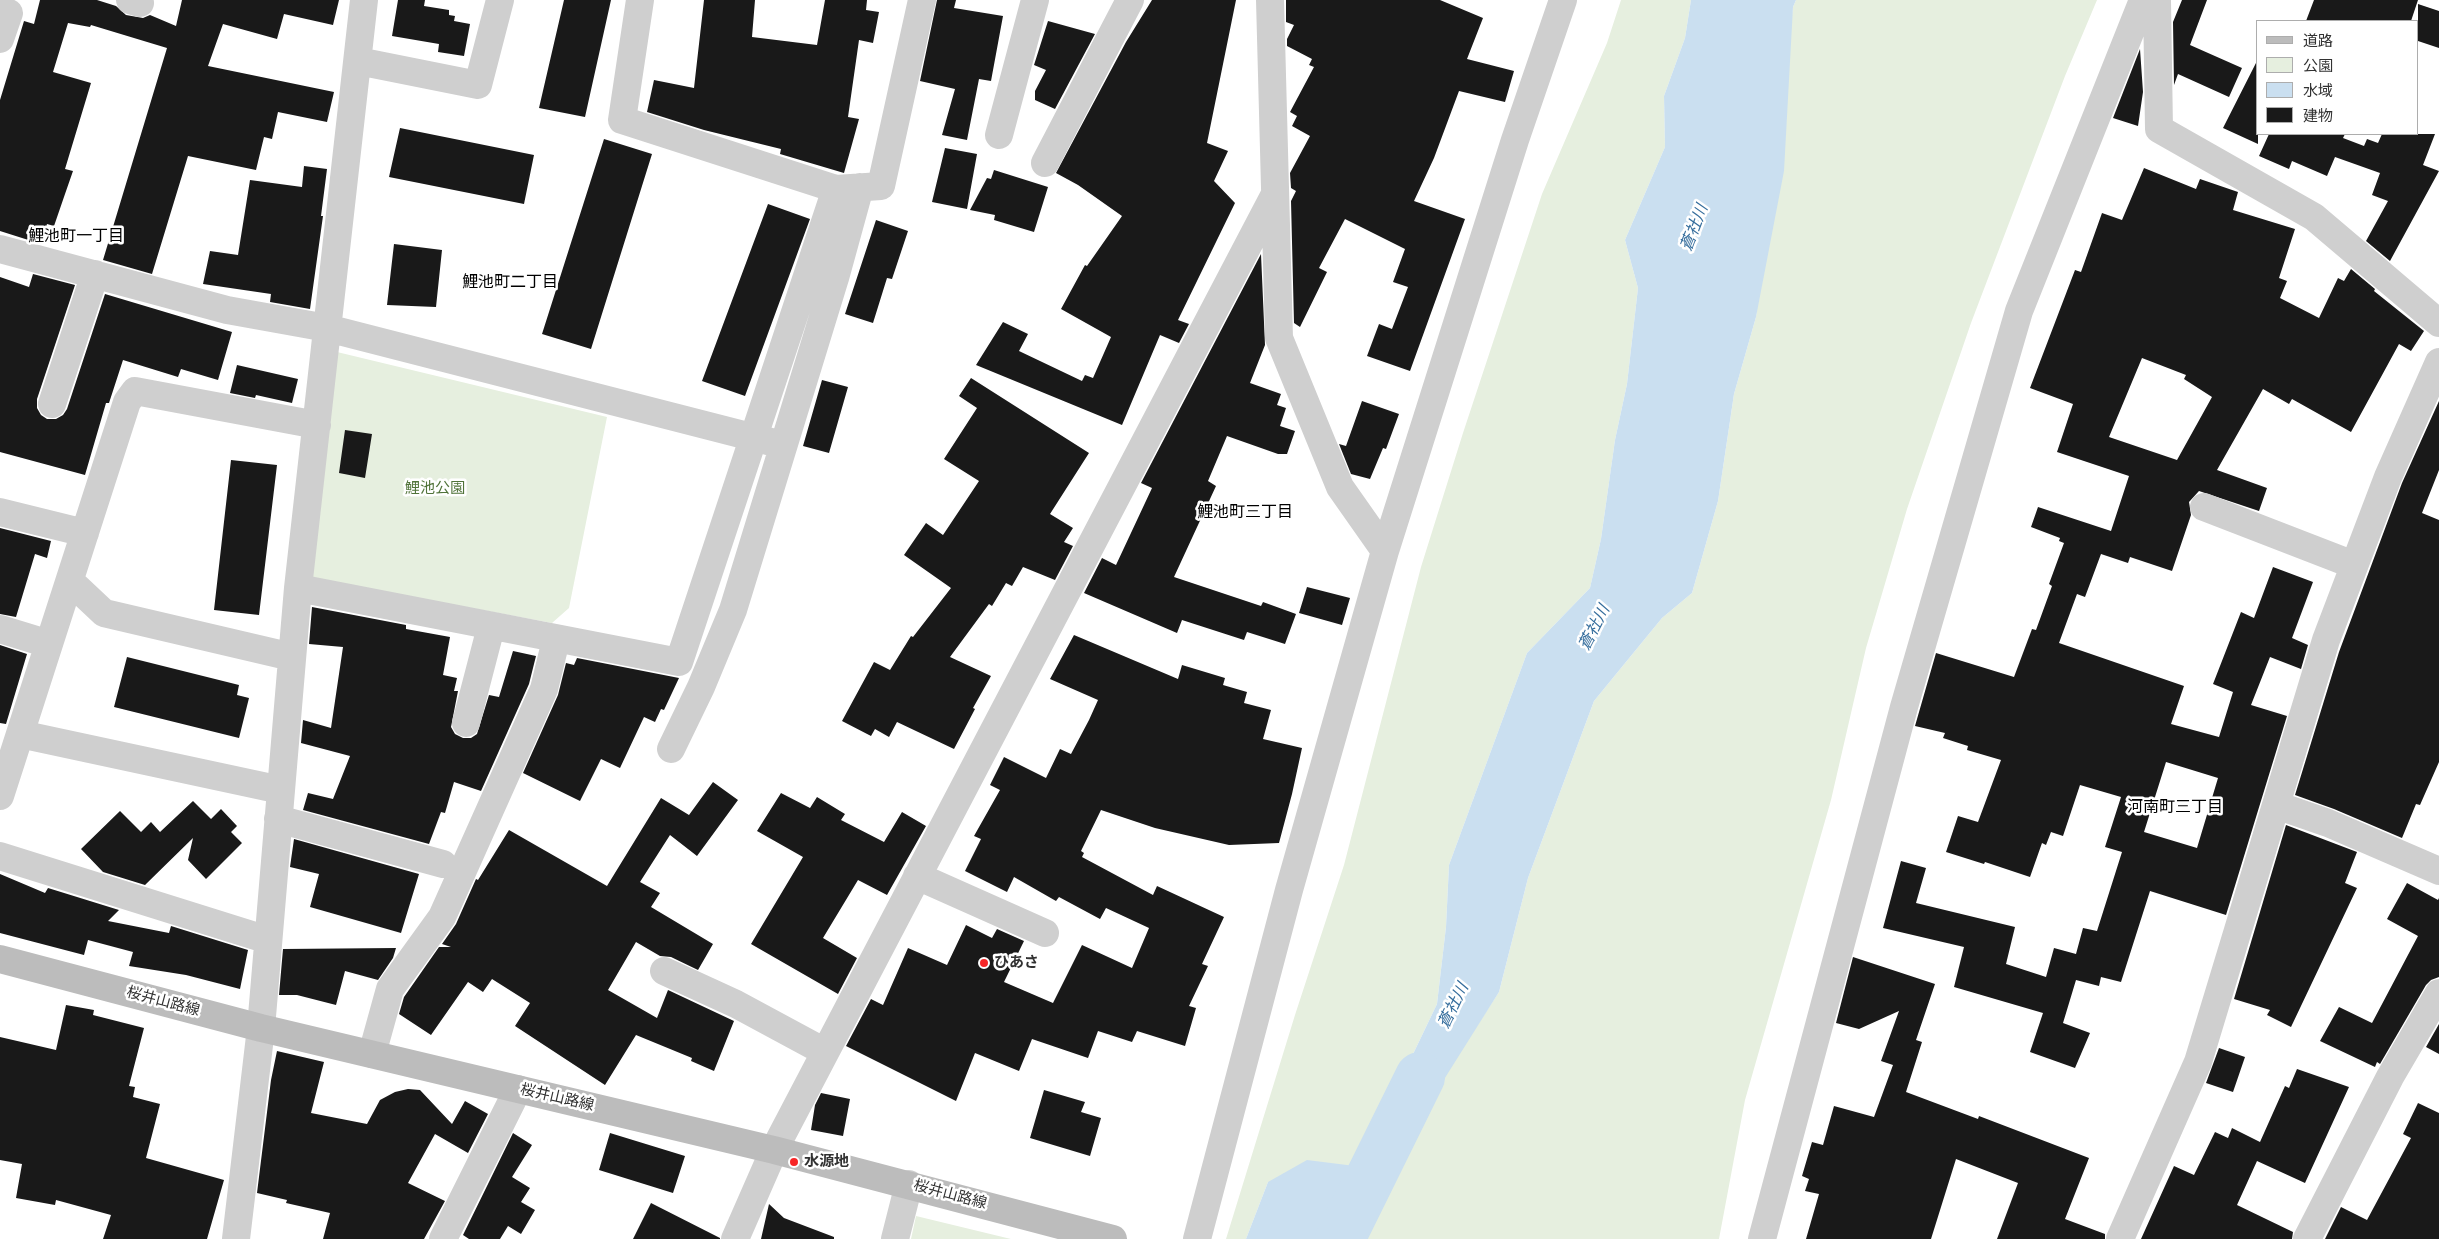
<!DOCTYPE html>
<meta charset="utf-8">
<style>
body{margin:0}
#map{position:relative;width:2439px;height:1239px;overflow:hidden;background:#fff;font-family:"DM Sans","Noto Sans JP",sans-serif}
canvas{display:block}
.legend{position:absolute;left:2256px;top:20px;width:162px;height:115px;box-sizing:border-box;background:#fff;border:1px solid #adadad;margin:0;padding:6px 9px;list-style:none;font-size:15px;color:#323232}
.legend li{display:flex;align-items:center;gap:10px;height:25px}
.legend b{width:25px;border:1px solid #adadad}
</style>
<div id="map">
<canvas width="2439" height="1239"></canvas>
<ul class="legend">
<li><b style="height:6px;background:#bcbcbc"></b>道路</li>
<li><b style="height:14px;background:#e6efdf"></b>公園</li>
<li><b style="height:14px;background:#cadff0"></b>水域</li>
<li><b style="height:14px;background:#191919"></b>建物</li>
</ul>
</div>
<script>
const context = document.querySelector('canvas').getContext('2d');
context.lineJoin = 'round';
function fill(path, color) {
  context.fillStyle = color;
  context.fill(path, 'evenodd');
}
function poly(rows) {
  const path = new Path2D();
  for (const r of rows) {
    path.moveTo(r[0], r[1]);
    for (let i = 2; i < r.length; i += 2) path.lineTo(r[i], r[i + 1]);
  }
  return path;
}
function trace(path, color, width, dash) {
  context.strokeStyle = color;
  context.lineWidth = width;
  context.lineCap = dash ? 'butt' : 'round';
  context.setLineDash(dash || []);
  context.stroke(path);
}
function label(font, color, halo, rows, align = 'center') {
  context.font = font + ' "DM Sans","Noto Sans JP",sans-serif';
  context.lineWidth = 5;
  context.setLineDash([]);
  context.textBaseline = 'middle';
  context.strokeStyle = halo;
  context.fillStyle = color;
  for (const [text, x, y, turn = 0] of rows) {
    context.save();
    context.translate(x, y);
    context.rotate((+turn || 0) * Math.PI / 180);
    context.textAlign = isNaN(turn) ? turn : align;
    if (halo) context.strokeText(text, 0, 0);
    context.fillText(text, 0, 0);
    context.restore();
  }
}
const green = poly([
 [1621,0,1691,0,1685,38,1664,96,1665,147,1625,240,1638,288,1627,384,1615,440,1601,539,1590,588,1527,653,1449,865,1446,927,1437,1004,1392,1098,1446,1073,1499,992,1528,878,1594,701,1662,618,1692,593,1718,501,1734,394,1756,317,1793,7,1796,0,2097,0,2065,76,1971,323,1907,509,1866,648,1831,800,1745,1100,1719,1239,1365,1239,1387,1170,1268,1182,1246,1239,1226,1239,1295,1015,1344,865,1421,567,1463,433,1542,194,1607,43],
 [337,352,607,417,569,608,552,623,311,578],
 [916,1216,1011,1239,911,1239]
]);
const water = poly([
 [1691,0,1796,0,1793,7,1784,171,1756,317,1734,394,1718,501,1692,593,1662,618,1594,701,1528,878,1499,992,1387,1170,1357,1239,1246,1239,1268,1182,1307,1160,1387,1170,1392,1098,1437,1004,1446,927,1449,865,1527,653,1590,588,1601,539,1615,440,1627,384,1638,288,1625,240,1665,147,1664,96,1685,38]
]);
const river = poly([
 [1340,1239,1420,1077]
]);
const building = poly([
 [40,0,97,0,116,6,126,15,143,18,150,15,176,26,182,0,339,0,333,25,284,14,277,39,223,24,208,66,334,92,327,122,278,112,272,139,264,137,256,170,188,156,152,274,103,260,167,48,91,25,90,27,68,23,53,72,91,83,65,169,73,171,65,194,54,226,47,224,41,244,0,231,0,100,24,21,34,24],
 [398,0,425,0,424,6,449,10,449,15,455,16,454,21,470,24,464,56,438,52,439,44,392,36],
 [564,0,611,0,585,117,539,108],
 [704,0,755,0,752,37,817,45,825,0,867,0,866,10,879,12,873,43,859,40,848,117,859,119,844,173,780,154,781,149,704,130,647,112,654,80,694,88],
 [937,0,956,0,954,8,1003,16,991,81,979,79,967,140,942,135,955,89,920,81],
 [1152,0,1236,0,1207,143,1228,151,1214,181,1235,203,1178,320,1189,324,1179,343,1160,335,1122,425,976,365,1003,322,1028,334,1019,351,1082,381,1085,375,1093,378,1111,337,1061,309,1085,265,1087,266,1122,216,1078,185,1056,173,1126,42],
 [1286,0,1440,0,1483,18,1467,59,1514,71,1505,102,1459,91,1434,158,1414,201,1465,219,1410,371,1367,356,1379,324,1392,329,1408,287,1393,282,1405,249,1345,219,1319,268,1327,272,1300,327,1294,323,1291,201,1296,191,1291,188,1290,173,1310,136,1292,126,1297,116,1290,112,1314,67,1309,65,1312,59,1287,46,1287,39,1294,25,1286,22],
 [2182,0,2207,0,2190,45,2242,68,2229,97,2178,74,2174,85,2173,22],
 [2314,0,2418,0,2411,21,2306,21],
 [2418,4,2439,11,2439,48,2418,41],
 [1048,21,1095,34,1055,109,1035,100,1035,91,1046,70,1034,65],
 [2140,49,2143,92,2138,126,2113,118],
 [2258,59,2258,144,2223,128],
 [400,128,534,155,524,204,389,177],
 [2269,134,2345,134,2343,138,2364,146,2367,139,2378,143,2382,134,2435,134,2423,165,2439,171,2390,261,2366,241,2388,201,2372,195,2380,173,2335,157,2327,176,2292,161,2289,169,2259,156],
 [604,139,652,154,591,349,542,334],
 [945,148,977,154,967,209,932,202],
 [304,166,327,169,321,216,323,216,310,309,270,302,271,294,203,284,210,251,238,255,250,180,302,187],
 [2144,168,2196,189,2200,179,2238,192,2233,210,2295,229,2279,278,2287,281,2280,298,2319,318,2338,278,2344,281,2351,269,2375,289,2374,291,2424,331,2411,351,2399,344,2351,432,2292,399,2289,404,2263,389,2217,470,2267,488,2259,511,2199,491,2189,502,2191,515,2172,571,2130,557,2128,563,2101,554,2085,597,2077,594,2059,643,2184,686,2171,724,2219,737,2233,692,2213,684,2241,612,2254,618,2273,567,2313,582,2292,638,2308,645,2301,669,2270,657,2251,705,2287,716,2226,915,2150,891,2121,982,2101,977,2099,986,2076,980,2063,1023,2090,1033,2075,1068,2030,1052,2043,1013,1954,987,1964,947,1883,928,1901,861,1926,868,1916,903,2015,927,2006,964,2046,977,2054,948,2076,954,2083,928,2097,931,2122,852,2105,847,2121,797,2080,785,2063,836,2051,832,2046,845,2042,843,2030,877,1985,862,1984,864,1946,852,1958,816,1978,822,2001,760,1967,750,1968,746,1943,738,1945,733,1915,726,1936,653,2014,677,2032,629,2036,630,2052,586,2049,584,2064,543,2059,541,2060,538,2031,527,2038,507,2111,531,2129,476,2057,452,2073,404,2030,388,2075,270,2081,272,2102,213,2122,220],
 [2142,358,2186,375,2184,379,2212,397,2177,460,2109,437],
 [2166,762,2218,778,2197,848,2144,832],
 [994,170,1048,187,1034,232,994,220,995,215,970,210,987,178,991,179],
 [768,204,810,219,745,396,702,381],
 [876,220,908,231,892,279,887,278,873,323,845,314],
 [394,244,442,250,436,307,387,305],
 [1261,254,1265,345,1250,383,1281,394,1277,405,1286,408,1280,426,1295,431,1287,454,1278,454,1227,436,1208,481,1216,486,1174,577,1261,606,1263,602,1296,614,1285,644,1247,632,1244,640,1182,620,1177,633,1084,593,1102,558,1116,565,1152,488,1141,483],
 [33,274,75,285,37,399,37,408,41,415,47,419,56,419,63,415,67,409,105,294,232,332,218,380,181,369,178,377,123,360,109,403,106,403,85,475,0,452,0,277,29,287],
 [237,365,298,379,292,403,256,395,255,398,230,393],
 [971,378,1089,453,1050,514,1073,528,1064,542,1073,546,1055,580,1023,567,1012,586,1006,583,992,606,989,604,950,657,991,676,973,708,975,709,954,749,897,722,889,737,875,729,871,736,842,721,874,662,890,670,911,636,913,637,951,588,904,555,926,523,943,535,979,481,944,459,977,408,959,396],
 [822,380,848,387,829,453,803,446],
 [1362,401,1399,414,1386,449,1383,448,1370,479,1351,474,1339,444,1346,446],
 [2439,401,2439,470,2422,513,2439,520,2439,762,2420,805,2416,804,2402,838,2334,809,2295,795,2339,652,2402,483],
 [345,430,372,434,365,478,339,473],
 [231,460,277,465,259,615,214,610],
 [0,528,51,541,47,558,35,554,16,617,0,614],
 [1307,587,1350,598,1342,625,1299,613],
 [312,607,406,625,406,629,450,637,443,675,457,678,454,691,458,691,451,727,455,734,463,738,471,738,477,734,489,695,499,697,513,651,536,656,529,684,481,791,454,782,445,813,441,812,429,844,303,810,308,793,333,799,350,756,301,743,303,720,331,728,343,647,309,644],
 [1074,635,1178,679,1182,665,1225,678,1223,685,1247,692,1244,703,1271,710,1263,739,1302,748,1292,794,1279,843,1229,845,1155,828,1101,810,1081,851,1084,853,1082,857,1153,895,1157,886,1224,917,1202,964,1208,966,1189,1006,1196,1008,1185,1046,1137,1031,1132,1042,1098,1031,1088,1058,1032,1039,1019,1071,975,1053,956,1101,846,1046,871,999,883,1005,908,948,947,965,966,925,992,938,997,929,1024,941,1004,982,1053,1003,1082,945,1132,968,1149,928,1106,908,1100,919,1059,897,1056,901,1014,877,1007,892,965,871,981,839,974,836,1000,790,990,785,1004,757,1046,778,1060,749,1071,754,1089,720,1098,700,1050,679],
 [0,645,27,654,6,724,0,723],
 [127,657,239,685,237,695,249,698,239,738,114,707],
 [577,658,679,678,664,710,661,709,655,722,644,717,620,768,601,759,580,801,523,773,558,695,566,663,574,665],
 [713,782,738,800,697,856,670,835,640,882,660,893,651,907,713,944,698,970,671,957,660,956,636,942,608,990,657,1018,668,990,734,1021,714,1071,691,1061,692,1058,636,1035,605,1085,515,1026,530,1003,492,979,483,992,468,982,431,1035,399,1014,404,997,439,947,451,947,442,944,456,924,476,879,478,880,509,830,607,886,661,798,689,815],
 [781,793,810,808,817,797,845,814,841,820,884,842,902,812,926,826,887,895,858,880,823,938,857,958,838,994,751,944,803,857,757,831],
 [193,801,211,819,221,809,237,826,231,832,242,843,206,879,188,860,193,838,145,885,103,872,81,849,120,811,141,832,151,822,160,832],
 [2286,825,2357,852,2345,883,2357,888,2291,1027,2267,1015,2270,1010,2234,999],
 [294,839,419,874,401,933,310,907,319,874,290,867],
 [0,874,45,893,48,888,119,910,108,921,169,933,171,926,248,950,240,989,186,975,129,966,133,952,88,940,84,955,0,933],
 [2407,883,2438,900,2439,898,2439,977,2431,980,2426,985,2380,1064,2377,1062,2375,1067,2320,1041,2339,1007,2372,1023,2418,936,2387,919],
 [396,948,393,958,378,980,345,971,336,1005,297,995,279,995,283,949],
 [1853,957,1935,984,1916,1040,1922,1042,1906,1092,1978,1119,1979,1116,2089,1158,2065,1219,2105,1234,2105,1239,1997,1239,2018,1183,1956,1159,1931,1239,1806,1239,1819,1194,1805,1191,1809,1179,1802,1176,1812,1142,1823,1145,1834,1106,1874,1117,1893,1065,1881,1061,1899,1011,1859,1029,1836,1023],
 [66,1005,94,1010,93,1015,144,1028,129,1086,135,1087,133,1097,160,1104,146,1158,224,1180,207,1239,103,1239,111,1215,56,1200,55,1205,16,1198,22,1164,0,1160,0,1037,56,1050],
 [2439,1024,2439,1054,2426,1047],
 [2219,1048,2245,1057,2233,1092,2206,1083],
 [277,1051,324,1062,311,1113,367,1124,380,1100,395,1092,408,1089,420,1090,452,1124,465,1101,488,1114,468,1153,435,1134,408,1183,445,1201,424,1239,323,1239,330,1213,286,1203,287,1200,257,1193,271,1080],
 [2297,1069,2349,1087,2305,1183,2257,1161,2237,1205,2293,1232,2292,1239,2141,1239,2174,1166,2194,1175,2215,1132,2228,1138,2232,1128,2260,1142,2285,1086,2289,1088],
 [1044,1090,1085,1102,1081,1112,1101,1118,1090,1156,1030,1138],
 [821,1093,850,1099,843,1136,811,1130,815,1105],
 [2418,1103,2439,1113,2439,1239,2325,1239,2341,1207,2367,1220,2411,1138,2403,1134],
 [513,1133,532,1145,512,1177,530,1188,521,1202,535,1210,521,1234,508,1226,500,1239,469,1239,463,1235],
 [610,1133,685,1156,673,1193,599,1170],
 [651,1203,720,1238,720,1239,633,1239],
 [769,1204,784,1218,834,1237,834,1239,761,1239]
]);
const minor = poly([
 [130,0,140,3],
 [640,0,622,120,836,189],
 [1270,0,1279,338,1340,487,1385,551],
 [2157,0,2159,129,2314,217,2439,323],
 [0,12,9,13,0,39],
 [358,61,478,85,500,0],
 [999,135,1035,0],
 [1045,163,1130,0],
 [0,249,227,310,327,328,783,445],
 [52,404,95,274],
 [2204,507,2354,565],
 [0,512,85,533],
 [70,581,104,613,292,657],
 [298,588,679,662,836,189,881,186,922,0],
 [0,629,49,644],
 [466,723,491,627],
 [20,734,281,790],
 [671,749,701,687,733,610,835,278,860,187],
 [0,796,127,402,135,391,317,425],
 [2276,805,2328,823,2439,871],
 [278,819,443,864],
 [0,856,268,940],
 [917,876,1045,933],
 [664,971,736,1004,825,1052],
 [372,1054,390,989,442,917,544,689,556,640],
 [236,1239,261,1028,298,588,364,0],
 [443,1239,518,1089],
 [735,1239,774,1150,1275,194],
 [895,1239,909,1184],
 [1197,1239,1289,890,1385,551,1515,140,1563,0],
 [1762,1239,1904,707,2019,311,2143,0],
 [2120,1239,2198,1062,2326,640,2388,477,2439,362],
 [2307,1239,2390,1077,2439,993]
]);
const secondary = poly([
 [0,959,261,1028,774,1150,1113,1239]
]);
const markers = [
 [984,963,5,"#f72526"],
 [794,1162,5,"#f72526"]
];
const parkNames = [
 ["鯉池公園",435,489]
];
const poiNames = [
 ["ひあさ",994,963],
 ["水源地",804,1162]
];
const streetNames = [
 ["桜井山路線",163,1002,15],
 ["桜井山路線",557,1098,13],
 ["桜井山路線",950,1195,15]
];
const waterNames = [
 ["蒼社川",1695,228,-69],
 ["蒼社川",1595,628,-63],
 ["蒼社川",1454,1006,-64]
];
const neighbourhoodNames = [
 ["鯉池町一丁目",76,237],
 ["鯉池町二丁目",510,283],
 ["鯉池町三丁目",1245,513],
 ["河南町三丁目",2175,808]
];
fill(green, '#e6efdf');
fill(water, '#cadff0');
trace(river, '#cadff0', 50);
fill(building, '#191919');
trace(minor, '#cfcfcf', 28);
trace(secondary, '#bcbcbc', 28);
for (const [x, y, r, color] of markers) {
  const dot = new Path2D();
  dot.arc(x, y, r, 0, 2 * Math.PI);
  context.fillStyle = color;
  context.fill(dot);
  trace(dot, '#fff', 2);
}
label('15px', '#507339', '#fff', parkNames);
label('bold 15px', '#323232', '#fff', poiNames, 'left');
label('15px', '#323232', '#fff', streetNames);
label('italic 16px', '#366e9d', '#fff', waterNames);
label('16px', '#000', '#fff', neighbourhoodNames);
</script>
